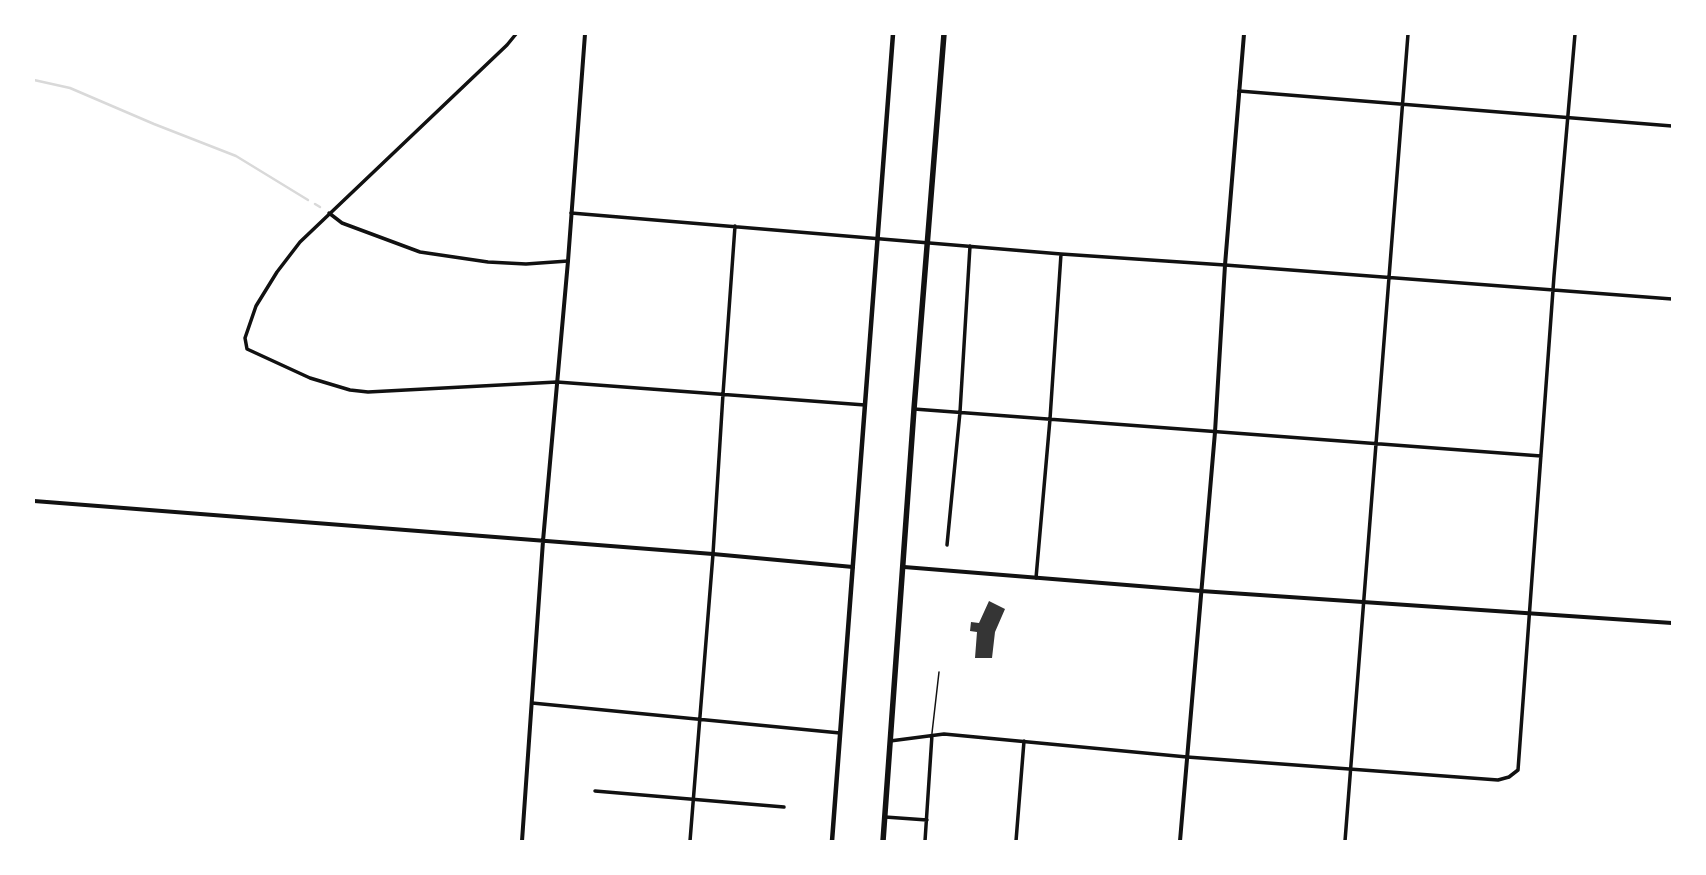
<!DOCTYPE html>
<style>
body{margin:0}
#map{position:relative;width:1706px;height:875px;overflow:hidden;background:#fff;font-family:Karla,sans-serif}
canvas{display:block}
.frame{position:absolute;inset:0;border:35px solid #fff;pointer-events:none}
</style>
<div id="map">
<canvas width="1706" height="875"></canvas>
<div class="frame"></div>
</div>
<script>
const context = document.querySelector('canvas').getContext('2d');
context.lineJoin = 'round';
function poly(rows) {
  const path = new Path2D();
  for (const r of rows) {
    path.moveTo(r[0], r[1]);
    for (let i = 2; i < r.length; i += 2) path.lineTo(r[i], r[i + 1]);
  }
  return path;
}
function trace(path, color, width, dash) {
  context.strokeStyle = color;
  context.lineWidth = width;
  context.lineCap = dash ? 'butt' : 'round';
  context.setLineDash(dash || []);
  context.stroke(path);
}
function fill(path, color) {
  context.fillStyle = color;
  context.fill(path, 'evenodd');
}
const stream = poly([
 [34,80,70,88,154,124,236,156,308,200],
 [315,204,320,207]
]);
const building = poly([
 [989,601,1005,609,995,632,992,658,975,658,977,632,970,631,971,622,979,623]
]);
const service = poly([
 [932,733,939,672]
]);
const minor = poly([
 [516,34,507,45,300,242,277,272,256,306,245,338,247,349,310,378,350,390,368,392,557,382,865,405],
 [1239,91,1672,126],
 [329,213,342,223,420,252,488,262,526,264,568,261],
 [571,213,1061,254,1225,265,1672,299],
 [914,409,1541,456],
 [947,545,960,412,970,246],
 [1036,578,1050,419,1061,254],
 [532,703,840,733],
 [890,741,944,734,1187,757,1498,780,1509,777,1518,770,1554,276,1575,34],
 [595,791,784,807],
 [885,817,927,820],
 [690,841,713,554,723,394,735,226],
 [925,841,932,735],
 [1016,841,1024,741],
 [1345,841,1408,34]
]);
const tertiary = poly([
 [34,501,713,554,853,567],
 [904,567,1201,591,1672,623],
 [522,841,543,541,568,261,585,34],
 [1180,841,1215,432,1225,265,1244,34]
]);
const secondary = poly([
 [832,841,893,34]
]);
const trunk = poly([
 [883,841,914,409,944,34]
]);
trace(stream, '#d9d9d9', 2.5);
fill(building, '#353535');
trace(service, '#111', 1.5);
trace(minor, '#111', 3.5);
trace(tertiary, '#111', 4);
trace(secondary, '#111', 4.5);
trace(trunk, '#111', 5.5);
</script>
